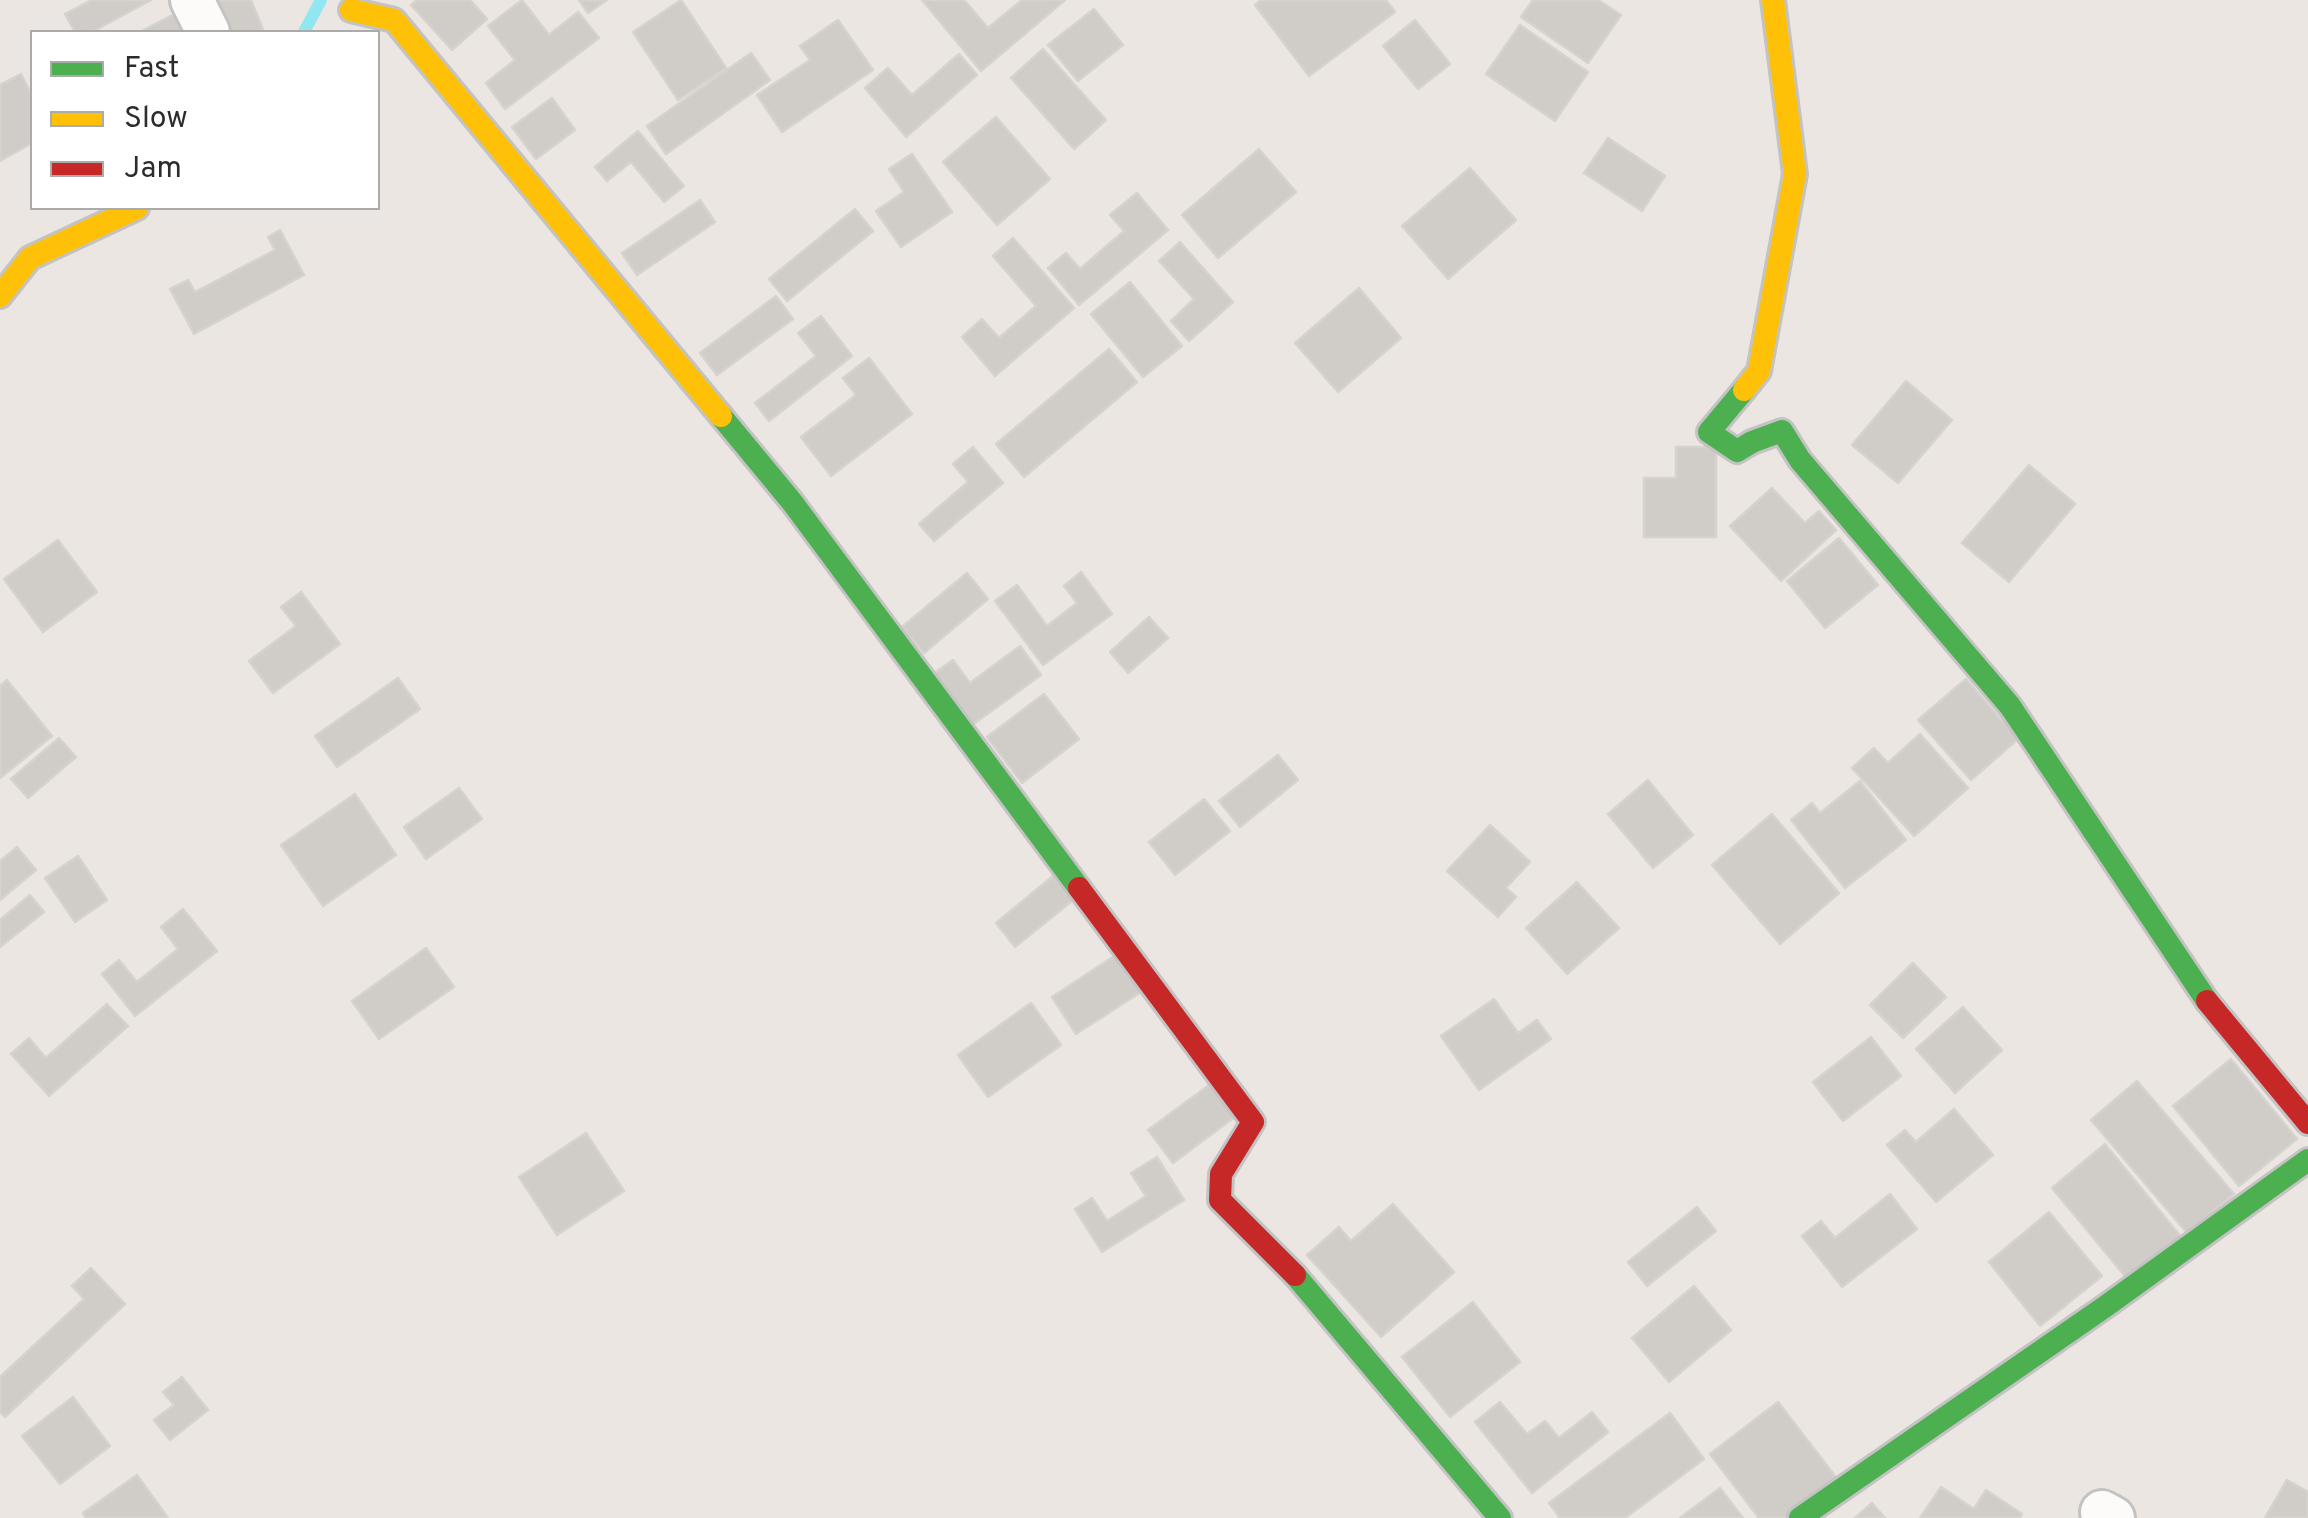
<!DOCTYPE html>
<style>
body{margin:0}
#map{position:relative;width:2308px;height:1518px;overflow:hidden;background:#ebe6e1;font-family:Overpass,sans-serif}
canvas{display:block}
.legend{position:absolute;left:30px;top:30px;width:350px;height:180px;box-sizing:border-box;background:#fff;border:2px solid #ababab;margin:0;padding:12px 18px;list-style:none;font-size:30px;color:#2c2c2c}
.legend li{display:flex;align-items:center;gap:20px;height:50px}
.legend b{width:50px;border:2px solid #ababab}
</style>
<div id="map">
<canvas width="2308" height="1518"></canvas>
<ul class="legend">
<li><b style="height:12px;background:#4caf50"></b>Fast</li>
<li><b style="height:12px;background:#ffc107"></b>Slow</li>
<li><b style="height:12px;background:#c62828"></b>Jam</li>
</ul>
</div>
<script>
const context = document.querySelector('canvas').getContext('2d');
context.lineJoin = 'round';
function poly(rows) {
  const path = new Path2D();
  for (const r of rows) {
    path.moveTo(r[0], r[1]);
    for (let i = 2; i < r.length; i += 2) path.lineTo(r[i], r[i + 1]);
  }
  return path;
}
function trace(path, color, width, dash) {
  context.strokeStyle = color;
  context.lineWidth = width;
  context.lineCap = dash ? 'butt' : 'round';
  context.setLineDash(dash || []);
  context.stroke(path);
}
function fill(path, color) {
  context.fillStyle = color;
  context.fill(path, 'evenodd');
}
const stream = poly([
 [304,32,321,0]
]);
const building = poly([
 [92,0,151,0,92,32,75,32,65,14,92,0],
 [217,0,251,0,264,32,230,32,217,0],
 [417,0,470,0,487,19,452,50,411,5,417,0],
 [522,0,549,35,578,12,599,38,505,109,486,83,515,60,488,26,522,0],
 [579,0,607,0,588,13,579,0],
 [681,0,726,68,678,100,633,32,681,0],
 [922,0,964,0,988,28,1022,0,1065,0,981,71,922,0],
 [1261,0,1386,0,1395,12,1309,76,1255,5,1261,0],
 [1533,0,1598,0,1621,15,1588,63,1521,17,1533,0],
 [186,8,199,32,140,32,186,8],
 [1094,9,1123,45,1078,81,1048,45,1094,9],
 [838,20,873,70,782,132,757,95,810,60,800,46,838,20],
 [1415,20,1450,64,1418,89,1383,46,1415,20],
 [1520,25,1588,72,1555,121,1486,74,1520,25],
 [1043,49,1106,120,1074,149,1011,78,1043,49],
 [751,53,770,80,666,154,647,126,751,53],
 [959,54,977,75,906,137,865,88,888,68,912,95,959,54],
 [21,74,32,96,32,143,0,161,0,85,21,74],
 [552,98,575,130,536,159,512,127,552,98],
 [996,117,1050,179,997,225,943,162,996,117],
 [638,131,684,186,664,202,631,162,607,181,595,167,638,131],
 [1608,138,1665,176,1642,211,1584,173,1608,138],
 [1259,149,1296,192,1218,258,1182,215,1259,149],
 [912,154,952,212,901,247,876,211,904,192,889,169,912,154],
 [1470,168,1516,220,1448,279,1402,226,1470,168],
 [1137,193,1168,230,1079,305,1048,268,1066,253,1080,269,1124,231,1110,215,1137,193],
 [700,200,715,222,637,275,622,253,700,200],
 [855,209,873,231,787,301,769,279,855,209],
 [280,230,304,275,194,334,170,289,188,280,195,292,275,250,268,237,280,230],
 [1013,238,1074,308,995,376,962,337,982,319,999,338,1036,306,993,256,1013,238],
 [1180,242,1233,302,1189,341,1171,321,1194,299,1159,261,1180,242],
 [1130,282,1182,346,1143,377,1091,314,1130,282],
 [1359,288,1401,338,1338,392,1295,343,1359,288],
 [776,296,793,319,717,375,700,353,776,296],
 [821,316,852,356,769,421,755,403,816,356,798,333,821,316],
 [1109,349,1137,382,1024,477,996,444,1109,349],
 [869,358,912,414,831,476,801,437,856,395,843,378,869,358],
 [1906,381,1952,420,1898,483,1852,445,1906,381],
 [973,447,1003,483,934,541,919,524,968,482,953,464,973,447],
 [1676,447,1716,447,1716,537,1644,537,1644,478,1676,478,1676,447],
 [2029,465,2075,504,2009,582,1962,543,2029,465],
 [1772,488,1805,523,1819,511,1836,530,1781,581,1730,526,1772,488],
 [1839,538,1878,585,1825,628,1787,581,1839,538],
 [58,540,97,592,43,632,4,579,58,540],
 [1081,572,1112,614,1043,665,995,601,1017,585,1047,626,1077,603,1064,586,1081,572],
 [967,573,988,599,924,653,902,627,967,573],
 [301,592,340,644,273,693,249,661,296,626,281,607,301,592],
 [1149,617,1168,638,1128,673,1110,652,1149,617],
 [1020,646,1041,675,968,728,930,676,953,660,970,683,1020,646],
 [398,678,420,709,337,767,315,736,398,678],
 [1966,679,2018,739,1971,780,1918,720,1966,679],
 [7,680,52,736,0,778,0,686,7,680],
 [1044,694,1079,739,1022,783,987,737,1044,694],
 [1920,734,1968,788,1914,836,1852,768,1874,748,1888,763,1920,734],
 [59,738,76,757,28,798,11,779,59,738],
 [1278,755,1298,780,1240,827,1219,801,1278,755],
 [1648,780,1693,835,1653,868,1608,814,1648,780],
 [1860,781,1906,840,1845,888,1791,820,1812,803,1820,813,1860,781],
 [459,788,482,819,426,859,404,827,459,788],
 [355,794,396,855,323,906,281,845,355,794],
 [1204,799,1230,831,1175,875,1149,842,1204,799],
 [1772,814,1839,893,1780,944,1712,865,1772,814],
 [1490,825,1530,862,1506,888,1516,897,1498,917,1447,871,1490,825],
 [17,847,36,870,0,900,0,861,17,847],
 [78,856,107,900,75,922,45,878,78,856],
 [1053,876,1072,901,1015,947,996,923,1053,876],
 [1577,882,1619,928,1567,974,1526,928,1577,882],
 [30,895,44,912,0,947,0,920,30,895],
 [183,909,217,951,135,1016,102,974,119,960,137,982,178,949,161,927,183,909],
 [426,948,454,987,379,1039,352,1001,426,948],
 [1116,955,1141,992,1076,1034,1052,997,1116,955],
 [1913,963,1946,997,1903,1038,1870,1005,1913,963],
 [1494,999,1518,1033,1537,1020,1551,1039,1479,1090,1441,1036,1494,999],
 [1031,1003,1061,1045,988,1097,958,1055,1031,1003],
 [107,1004,128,1026,49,1096,11,1054,29,1038,46,1058,107,1004],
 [1963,1007,2002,1050,1955,1093,1916,1049,1963,1007],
 [1871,1037,1901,1076,1843,1121,1813,1082,1871,1037],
 [2231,1059,2297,1139,2239,1186,2173,1106,2231,1059],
 [2137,1081,2234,1194,2187,1233,2091,1120,2137,1081],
 [1212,1083,1236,1116,1173,1163,1148,1130,1212,1083],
 [1954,1109,1993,1155,1936,1202,1887,1145,1905,1130,1916,1142,1954,1109],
 [586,1133,624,1191,557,1235,519,1177,586,1133],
 [2105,1144,2182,1238,2129,1281,2052,1188,2105,1144],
 [1157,1157,1184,1200,1102,1252,1075,1209,1092,1198,1107,1221,1146,1196,1131,1173,1157,1157],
 [1890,1194,1917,1229,1842,1287,1802,1236,1821,1221,1835,1238,1890,1194],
 [1393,1204,1454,1272,1381,1337,1307,1255,1339,1227,1351,1241,1393,1204],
 [1697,1207,1716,1231,1647,1286,1628,1262,1697,1207],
 [2049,1212,2102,1276,2040,1326,1989,1262,2049,1212],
 [91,1268,125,1304,5,1417,0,1412,0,1377,84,1299,72,1286,91,1268],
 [1694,1286,1731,1330,1669,1382,1632,1338,1694,1286],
 [1473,1302,1520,1362,1450,1417,1402,1357,1473,1302],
 [182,1377,208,1410,170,1440,154,1420,174,1405,163,1392,182,1377],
 [73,1397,110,1446,60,1484,22,1436,73,1397],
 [1500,1402,1527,1434,1545,1421,1559,1438,1592,1412,1608,1432,1532,1493,1475,1422,1500,1402],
 [1778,1402,1839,1481,1791,1518,1759,1518,1710,1454,1778,1402],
 [1670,1413,1704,1459,1625,1518,1560,1518,1549,1503,1670,1413],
 [137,1475,168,1518,86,1518,83,1513,137,1475],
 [2287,1480,2308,1492,2308,1518,2265,1518,2287,1480],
 [1941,1487,1974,1509,1986,1490,2022,1514,2020,1518,1920,1518,1941,1487],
 [1720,1488,1743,1518,1680,1518,1720,1488],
 [1872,1503,1885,1518,1855,1518,1872,1503]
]);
const street = poly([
 [192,0,208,32],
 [2102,1512,2113,1518]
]);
const fast = poly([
 [1744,390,1709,432,1737,451,1752,442,1782,431,1800,460,2010,706,2207,1001],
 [721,416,792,502,1079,888],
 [1295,1275,1500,1518],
 [1800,1518,2106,1306,2308,1160]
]);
const slow = poly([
 [351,10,394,20,721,416],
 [0,296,30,258,137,208],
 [1744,390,1759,371,1795,174,1773,0]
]);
const jam = poly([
 [1079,888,1253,1122,1221,1174,1220,1200,1295,1275],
 [2207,1001,2308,1123]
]);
trace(stream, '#90e6f1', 12);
fill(building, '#d0ccc8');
trace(building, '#d6d2cd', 2.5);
trace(street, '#c4c3c3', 48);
trace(fast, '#c4c3c3', 28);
trace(slow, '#c4c3c3', 28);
trace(jam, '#c4c3c3', 28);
trace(street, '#fcfbfa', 42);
trace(fast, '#4caf50', 22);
trace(slow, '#ffc107', 22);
trace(jam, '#c62828', 22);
</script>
